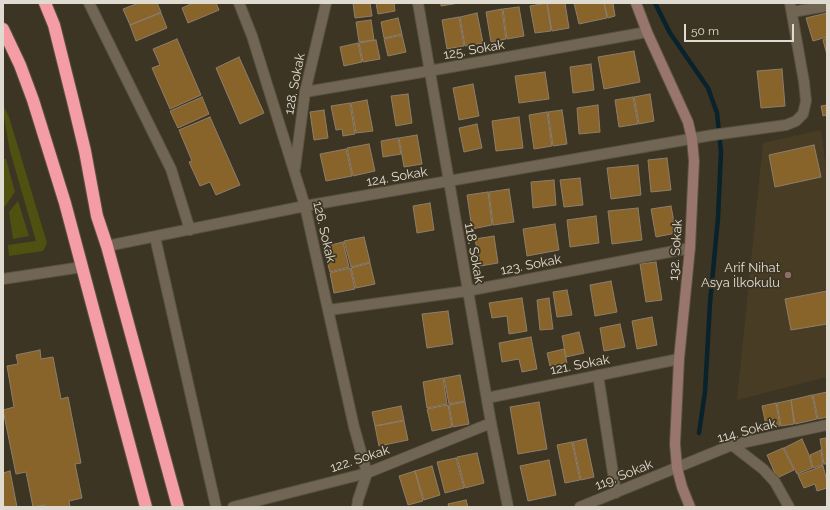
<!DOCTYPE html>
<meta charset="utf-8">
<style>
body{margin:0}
#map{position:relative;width:830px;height:510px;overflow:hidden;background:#3d3523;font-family:Raleway,sans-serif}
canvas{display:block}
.frame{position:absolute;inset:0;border:4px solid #e0dbd0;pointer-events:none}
.scale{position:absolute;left:684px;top:24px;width:110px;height:18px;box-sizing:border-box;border:2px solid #e0dbd0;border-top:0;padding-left:5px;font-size:12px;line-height:14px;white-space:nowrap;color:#e0dbd0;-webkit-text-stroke:3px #3d3523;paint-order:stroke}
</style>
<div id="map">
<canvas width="830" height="510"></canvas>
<div class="frame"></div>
<div class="scale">50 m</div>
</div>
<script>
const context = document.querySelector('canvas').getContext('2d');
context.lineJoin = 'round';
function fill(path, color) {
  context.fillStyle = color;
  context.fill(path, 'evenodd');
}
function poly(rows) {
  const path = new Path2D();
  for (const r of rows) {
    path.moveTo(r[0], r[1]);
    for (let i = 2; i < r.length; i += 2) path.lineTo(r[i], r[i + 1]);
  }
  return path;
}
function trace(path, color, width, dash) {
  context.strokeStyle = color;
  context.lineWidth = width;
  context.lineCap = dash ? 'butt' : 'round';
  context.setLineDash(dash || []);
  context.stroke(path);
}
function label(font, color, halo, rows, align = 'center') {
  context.font = font + ' Raleway,sans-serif';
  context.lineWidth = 3.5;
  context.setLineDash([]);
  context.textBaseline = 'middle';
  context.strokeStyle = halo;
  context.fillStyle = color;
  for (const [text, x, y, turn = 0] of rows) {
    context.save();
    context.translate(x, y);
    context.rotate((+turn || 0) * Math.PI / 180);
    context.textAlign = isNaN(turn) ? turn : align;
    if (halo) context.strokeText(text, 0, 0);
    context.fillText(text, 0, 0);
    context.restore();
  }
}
const built = poly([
 [821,130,827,173,827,377,737,400,763,143]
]);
const green = poly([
 [3,105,9,117,47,243,43,251,9,256,8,245,36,241,10,151,4,118,3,118],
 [3,159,6,159,15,192,3,209],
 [18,201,29,236,13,239,9,212]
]);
const stream = poly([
 [655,3,670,33,708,88,717,113,721,152,718,218,710,303,705,392,699,433]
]);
const building = poly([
 [139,3,157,3,161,12,130,25,123,9,139,3],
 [193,3,216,3,219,10,188,23,182,8,193,3],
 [353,3,370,3,372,16,355,18,353,3],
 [376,3,394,3,395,11,378,14,376,3],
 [441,3,459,3,441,6,441,3],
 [547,3,551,31,535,33,530,6,547,3],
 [547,3,565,3,569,28,552,31,547,3],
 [574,3,604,3,607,18,579,24,574,3],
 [604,3,613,3,615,16,608,18,604,3],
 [519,7,524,36,507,39,503,9,519,7],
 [502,9,506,39,491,42,486,12,502,9],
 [161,13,167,28,136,41,130,25,161,13],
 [477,13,483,43,465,46,460,17,477,13],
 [827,13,827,37,813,41,806,18,827,13],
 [459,17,464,46,447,49,442,20,459,17],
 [398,18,402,34,384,38,381,22,398,18],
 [371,20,374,40,359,42,356,22,371,20],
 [402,35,406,52,388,56,384,39,402,35],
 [827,38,827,55,823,40,827,38],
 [177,39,201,95,170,109,152,68,160,65,153,49,177,39],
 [376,40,380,59,363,62,359,43,376,40],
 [358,43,362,62,344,66,340,47,358,43],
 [634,51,640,82,604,89,598,57,634,51],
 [239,57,264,113,240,124,216,68,239,57],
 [591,64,594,90,573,93,570,67,591,64],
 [782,69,785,106,761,108,757,71,782,69],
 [545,72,549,99,519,103,515,76,545,72],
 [473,84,479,116,459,120,453,88,473,84],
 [408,94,412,123,396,126,391,96,408,94],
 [650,94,654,121,639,124,634,97,650,94],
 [202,97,209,114,178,128,170,111,202,97],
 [633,97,638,124,619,127,615,100,633,97],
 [367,100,373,131,356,133,351,103,367,100],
 [350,103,355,134,343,136,342,129,336,130,331,106,350,103],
 [598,105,600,132,579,134,577,108,598,105],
 [827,105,827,115,823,116,821,106,827,105],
 [324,110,328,138,314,140,310,112,324,110],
 [562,110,567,144,553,146,548,112,562,110],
 [547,112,552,146,534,149,529,115,547,112],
 [210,117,240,185,216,195,210,182,200,186,189,162,192,161,179,130,210,117],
 [519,117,523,148,496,151,492,121,519,117],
 [477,124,482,148,464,152,459,128,477,124],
 [417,135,422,164,404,167,399,138,417,135],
 [398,138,401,154,383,157,381,141,398,138],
 [369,144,375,171,353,176,347,148,369,144],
 [814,145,821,177,775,187,769,155,814,145],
 [346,149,352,176,326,181,320,154,346,149],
 [667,158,671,190,651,192,648,160,667,158],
 [638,165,641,195,611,199,607,168,638,165],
 [580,178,583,205,564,207,560,180,580,178],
 [554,180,556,205,533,208,531,182,554,180],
 [509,189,514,222,493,225,489,192,509,189],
 [488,192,492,225,472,229,467,195,488,192],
 [430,203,434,230,417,233,413,206,430,203],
 [671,206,676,233,656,237,651,209,671,206],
 [638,208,642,240,612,244,608,211,638,208],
 [596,216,599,243,570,247,567,220,596,216],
 [555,224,559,250,527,256,523,229,555,224],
 [494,236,498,263,480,266,475,239,494,236],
 [364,237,370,262,351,267,344,241,364,237],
 [343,242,349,267,330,272,323,247,343,242],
 [656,262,662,300,646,302,640,264,656,262],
 [370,263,375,284,356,288,351,268,370,263],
 [350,268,355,289,334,293,330,273,350,268],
 [611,281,617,312,595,316,590,285,611,281],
 [567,290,572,315,557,317,553,292,567,290],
 [827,291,827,324,791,330,785,299,827,291],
 [522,298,527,331,509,334,507,316,492,318,489,303,522,298],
 [549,298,553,329,540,330,537,300,549,298],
 [448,311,453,344,427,348,422,314,448,311],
 [652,317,657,345,637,349,632,321,652,317],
 [620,324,625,347,604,351,600,328,620,324],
 [579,332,584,353,566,357,562,336,579,332],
 [531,337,537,369,522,372,519,359,502,362,499,343,531,337],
 [564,349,567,363,550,366,547,353,564,349],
 [40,350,41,359,53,357,61,399,68,397,81,463,75,464,82,498,69,501,70,507,46,507,45,505,33,507,26,472,16,474,3,410,14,407,7,366,18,364,16,355,40,350],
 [460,375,465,401,449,404,444,378,460,375],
 [443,378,447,404,427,408,423,382,443,378],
 [827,392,827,417,818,419,813,395,827,392],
 [812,395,817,419,795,424,791,400,812,395],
 [791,400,794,424,781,426,777,403,791,400],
 [465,402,469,424,453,427,449,405,465,402],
 [539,402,547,449,518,454,510,407,539,402],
 [776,403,780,426,767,430,762,406,776,403],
 [448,405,452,427,432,431,427,409,448,405],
 [401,406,404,420,375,426,372,412,401,406],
 [404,421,408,440,379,446,375,426,404,421],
 [826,438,827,464,824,464,820,439,826,438],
 [586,439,594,477,581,480,573,442,586,439],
 [802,439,809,455,812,468,797,474,784,448,802,439],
 [572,442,580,480,565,483,557,445,572,442],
 [783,448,794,470,777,478,767,455,783,448],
 [821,450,823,465,813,468,810,455,821,450],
 [477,453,484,483,465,488,457,457,477,453],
 [456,458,464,488,445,493,437,462,456,458],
 [549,460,556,495,528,501,520,466,549,460],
 [432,466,440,495,424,500,415,471,432,466],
 [823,466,827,481,827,488,817,491,815,484,804,488,798,475,823,466],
 [10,471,17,507,3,507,3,473,10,471],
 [415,471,423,501,408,505,399,476,415,471],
 [466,500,468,507,449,507,448,504,466,500]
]);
const minor = poly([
 [89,3,171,169,190,230],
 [239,3,252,36,305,206,354,427,367,473,358,500,357,507],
 [418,3,491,423,508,507],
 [792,12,827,6],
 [305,92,429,71,647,32],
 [295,168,305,92,326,3],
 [155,237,216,507],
 [107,246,305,206,713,135,786,125,796,121,803,114,806,101,804,82,790,3],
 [3,279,82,267],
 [329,310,467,291,690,248],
 [598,375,616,493],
 [487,398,679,359],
 [732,445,763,469,775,482,789,507],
 [233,507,367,473,491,423],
 [580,507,732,445,827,425]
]);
const secondary = poly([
 [636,3,647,32,688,122,692,139,694,161,690,248,679,359,675,444,677,468,682,487,690,507]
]);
const motorway = poly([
 [45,3,54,25,73,101,85,151,97,216,107,246,178,507],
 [3,29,20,65,33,100,65,203,146,507]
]);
const markers = [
 [788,275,4,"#8d6e63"]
];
const streetNames = [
 ["125. Sokak",474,50,-10],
 ["128. Sokak",295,84,-79],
 ["124. Sokak",397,177,-10],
 ["126. Sokak",324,232,77],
 ["132. Sokak",676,250,-86],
 ["118. Sokak",474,253,80],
 ["123. Sokak",531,265,-11],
 ["121. Sokak",580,365,-11],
 ["114. Sokak",747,431,-15],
 ["122. Sokak",360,459,-18],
 ["119. Sokak",624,475,-22]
];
const poiNames = [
 ["Arif Nihat",780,268],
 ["Asya İlkokulu",780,283]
];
fill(built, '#483c24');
fill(green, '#4e510f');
trace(stream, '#09222c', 4.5);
fill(building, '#89642a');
trace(building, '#8c7e6c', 1);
trace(minor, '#595142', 12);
trace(secondary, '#595142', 12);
trace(motorway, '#595142', 14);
trace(minor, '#706653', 10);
trace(secondary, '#98766b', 10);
trace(motorway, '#f49da4', 12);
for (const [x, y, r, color] of markers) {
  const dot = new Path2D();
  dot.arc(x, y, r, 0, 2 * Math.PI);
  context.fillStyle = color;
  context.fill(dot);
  trace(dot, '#3d3523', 1.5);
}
label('13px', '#e0dbd0', '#3d3523', streetNames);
label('13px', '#e0dbd0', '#3d3523', poiNames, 'right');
</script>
